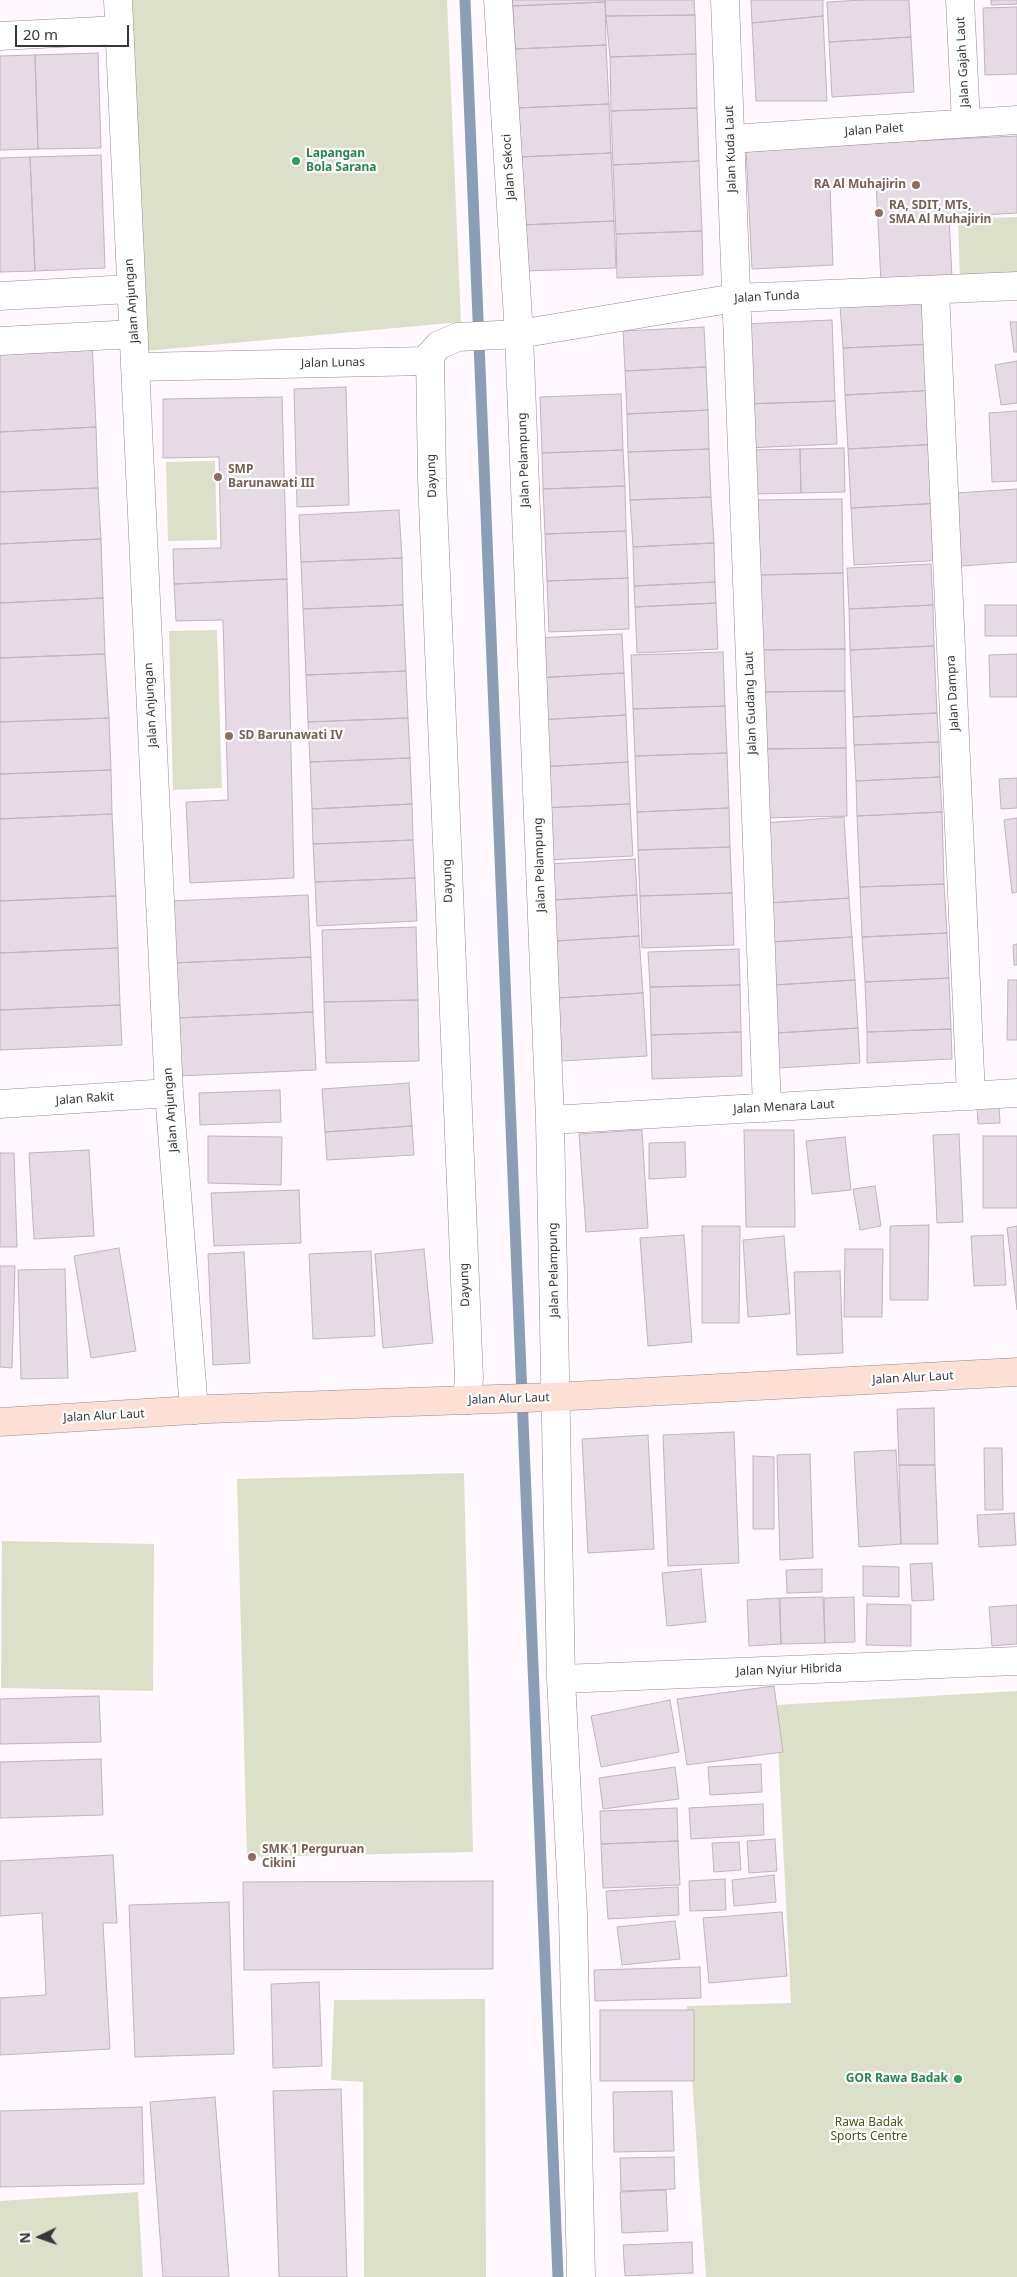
<!DOCTYPE html>
<style>
body{margin:0}
#map{position:relative;width:1017px;height:2277px;overflow:hidden;background:#fff8fe;font-family:"Noto Sans",sans-serif}
canvas{display:block}
.north{position:absolute;left:15px;top:2212px;width:50px;height:50px;-webkit-text-stroke:4px #fff;paint-order:stroke;rotate:267deg;font-size:14px;font-weight:700;line-height:20px;text-align:center;color:#393539}
.north::after{content:'';display:block;margin:auto;width:18px;height:22px;background:#393539;clip-path:polygon(50% 0,100% 100%,50% 72%,0 100%)}
.scale{position:absolute;left:15px;top:25px;width:114px;height:22px;box-sizing:border-box;border:2px solid #393539;border-top:0;padding-left:6px;font-size:15px;line-height:18px;white-space:nowrap;color:#393539;-webkit-text-stroke:4px #fff;paint-order:stroke}
</style>
<div id="map">
<canvas width="1017" height="2277"></canvas>
<div class="north">N</div>
<div class="scale">20 m</div>
</div>
<script>
const context = document.querySelector('canvas').getContext('2d');
context.lineJoin = 'round';
function fill(path, color) {
  context.fillStyle = color;
  context.fill(path, 'evenodd');
}
function poly(rows) {
  const path = new Path2D();
  for (const r of rows) {
    path.moveTo(r[0], r[1]);
    for (let i = 2; i < r.length; i += 2) path.lineTo(r[i], r[i + 1]);
  }
  return path;
}
function trace(path, color, width, dash) {
  context.strokeStyle = color;
  context.lineWidth = width;
  context.lineCap = dash ? 'butt' : 'round';
  context.setLineDash(dash || []);
  context.stroke(path);
}
function label(font, color, halo, rows, align = 'center') {
  context.font = font + ' "Noto Sans",sans-serif';
  context.lineWidth = 4.5;
  context.setLineDash([]);
  context.textBaseline = 'middle';
  context.strokeStyle = halo;
  context.fillStyle = color;
  for (const [text, x, y, turn = 0] of rows) {
    context.save();
    context.translate(x, y);
    context.rotate((+turn || 0) * Math.PI / 180);
    context.textAlign = isNaN(turn) ? turn : align;
    if (halo) context.strokeText(text, 0, 0);
    context.fillText(text, 0, 0);
    context.restore();
  }
}
const green = poly([
 [131,0,447,0,461,322,146,351],
 [1017,217,1017,276,960,278,958,219],
 [215,461,217,540,168,541,166,462],
 [217,630,222,788,173,790,169,631],
 [464,1473,473,1852,247,1857,237,1479],
 [2,1541,154,1544,153,1691,1,1688],
 [1017,1691,1017,2277,706,2277,687,2006,791,2003,776,1705],
 [485,1999,486,2277,364,2277,363,2082,331,2080,334,2000],
 [138,2192,143,2277,0,2277,0,2201]
]);
const stream = poly([
 [465,0,558,2277]
]);
const building = poly([
 [512,0,605,0,605,2,513,6,512,0],
 [605,0,694,0,695,15,606,16,605,0],
 [751,0,823,0,823,16,752,23,751,0],
 [863,0,909,0,911,37,829,42,827,2,863,0],
 [991,0,1017,0,1017,4,991,5,991,0],
 [605,2,606,45,515,49,513,6,605,2],
 [1017,7,1017,74,985,75,983,8,1017,7],
 [695,15,696,54,610,57,606,16,695,15],
 [823,16,827,101,756,101,752,23,823,16],
 [911,37,914,92,832,97,829,42,911,37],
 [606,45,609,104,517,108,515,49,606,45],
 [98,53,101,148,38,149,35,55,98,53],
 [696,54,697,108,611,111,610,57,696,54],
 [35,55,38,149,0,150,0,56,35,55],
 [609,104,611,153,519,157,517,108,609,104],
 [697,108,699,161,613,165,611,111,697,108],
 [1017,136,1017,213,949,217,952,279,881,282,876,184,830,186,833,265,752,269,746,149,1017,136],
 [611,153,614,221,522,225,519,157,611,153],
 [101,155,105,268,35,271,30,157,101,155],
 [30,157,35,271,0,272,0,158,30,157],
 [699,161,702,231,616,234,613,165,699,161],
 [614,221,616,268,525,271,522,225,614,221],
 [702,231,703,275,617,278,616,234,702,231],
 [932,301,934,344,843,348,840,305,932,301],
 [832,320,835,401,745,404,742,324,832,320],
 [1010,322,1017,322,1017,352,1014,352,1010,322],
 [704,327,706,367,625,371,623,331,704,327],
 [92,341,96,427,0,432,0,345,92,341],
 [934,344,937,390,845,395,843,348,934,344],
 [1017,361,1017,403,1001,405,995,365,1017,361],
 [706,367,708,410,627,414,625,371,706,367],
 [346,387,349,505,297,507,294,389,346,387],
 [937,390,940,444,848,449,845,395,937,390],
 [621,394,623,450,542,453,540,397,621,394],
 [282,397,287,579,174,584,173,549,221,548,219,457,163,458,163,399,282,397],
 [835,401,837,444,747,448,745,404,835,401],
 [708,410,709,449,628,452,627,414,708,410],
 [1017,411,1017,481,992,482,989,413,1017,411],
 [96,427,98,488,0,492,0,432,96,427],
 [940,444,943,503,851,508,848,449,940,444],
 [844,448,845,492,801,493,800,449,844,448],
 [709,449,711,497,630,500,628,452,709,449],
 [800,449,801,493,751,494,750,450,800,449],
 [623,450,625,486,543,489,542,453,623,450],
 [625,486,626,531,545,534,543,489,625,486],
 [98,488,101,539,0,544,0,492,98,488],
 [1017,489,1017,562,961,566,956,493,1017,489],
 [711,497,714,543,633,547,630,500,711,497],
 [842,499,843,573,760,575,758,500,842,499],
 [943,503,946,560,854,565,851,508,943,503],
 [399,510,402,558,301,562,299,515,399,510],
 [626,531,628,578,547,581,545,534,626,531],
 [101,539,103,598,0,603,0,544,101,539],
 [714,543,715,582,634,586,633,547,714,543],
 [402,558,403,605,303,609,301,562,402,558],
 [931,564,933,605,849,609,847,568,931,564],
 [843,573,845,649,760,650,760,575,843,573],
 [628,578,629,629,549,632,547,581,628,578],
 [287,579,294,878,190,883,186,802,228,800,223,620,176,621,174,584,287,579],
 [715,582,716,603,635,607,634,586,715,582],
 [103,598,105,654,0,658,0,603,103,598],
 [716,603,718,649,637,653,635,607,716,603],
 [403,605,406,671,306,675,303,609,403,605],
 [933,605,934,646,850,650,849,609,933,605],
 [985,605,1017,605,1017,636,985,636,985,605],
 [622,634,624,673,535,678,533,638,622,634],
 [934,646,937,713,853,717,850,650,934,646],
 [845,649,845,691,761,692,760,650,845,649],
 [723,652,725,706,633,709,631,655,723,652],
 [105,654,109,718,0,722,0,658,105,654],
 [1017,654,1017,697,990,697,989,655,1017,654],
 [406,671,408,718,308,722,306,675,406,671],
 [624,673,626,715,537,720,535,678,624,673],
 [845,691,846,748,762,749,761,692,845,691],
 [725,706,727,753,635,756,633,709,725,706],
 [937,713,939,742,854,745,853,717,937,713],
 [626,715,628,762,540,767,537,720,626,715],
 [109,718,111,770,0,774,0,722,109,718],
 [408,718,410,758,310,762,308,722,408,718],
 [939,742,940,777,856,781,854,745,939,742],
 [846,748,847,816,763,818,762,749,846,748],
 [727,753,729,808,637,812,635,756,727,753],
 [410,758,412,804,312,809,310,762,410,758],
 [628,762,630,804,542,808,540,767,628,762],
 [111,770,112,814,0,819,0,774,111,770],
 [940,777,942,812,857,816,856,781,940,777],
 [1017,778,1017,808,1001,809,999,779,1017,778],
 [412,804,413,840,313,844,312,809,412,804],
 [630,804,633,856,545,860,542,808,630,804],
 [729,808,730,847,638,850,637,812,729,808],
 [942,812,944,884,860,887,857,816,942,812],
 [112,814,116,896,0,901,0,819,112,814],
 [844,817,849,898,768,903,763,823,844,817],
 [1017,818,1017,892,1012,893,1004,820,1017,818],
 [413,840,415,878,315,882,313,844,413,840],
 [730,847,732,893,640,896,638,850,730,847],
 [635,859,637,895,553,900,550,864,635,859],
 [415,878,417,921,317,926,315,882,415,878],
 [944,884,947,933,862,937,860,887,944,884],
 [732,893,734,945,642,948,640,896,732,893],
 [308,895,311,957,173,963,170,901,308,895],
 [637,895,639,936,555,941,553,900,637,895],
 [116,896,118,948,0,953,0,901,116,896],
 [849,898,852,937,771,942,768,903,849,898],
 [416,927,418,1000,324,1002,322,930,416,927],
 [947,933,949,978,865,982,862,937,947,933],
 [639,936,643,993,558,998,555,941,639,936],
 [852,937,855,980,774,985,771,942,852,937],
 [1017,944,1017,965,1014,965,1013,945,1017,944],
 [118,948,120,1005,0,1010,0,953,118,948],
 [739,949,740,985,650,987,648,952,739,949],
 [311,957,313,1012,176,1018,173,963,311,957],
 [949,978,951,1029,867,1032,865,982,949,978],
 [855,980,858,1028,777,1033,774,985,855,980],
 [1008,980,1017,980,1017,1040,1007,1040,1008,980],
 [740,985,741,1032,651,1035,650,987,740,985],
 [643,993,647,1056,562,1061,558,998,643,993],
 [418,1000,419,1061,326,1063,324,1002,418,1000],
 [120,1005,122,1045,0,1050,0,1010,120,1005],
 [313,1012,316,1070,178,1076,176,1018,313,1012],
 [858,1028,860,1063,779,1068,777,1033,858,1028],
 [951,1029,952,1059,867,1063,867,1032,951,1029],
 [741,1032,742,1076,652,1079,651,1035,741,1032],
 [409,1083,412,1126,325,1132,322,1089,409,1083],
 [280,1090,281,1122,200,1125,199,1093,280,1090],
 [999,1106,1000,1123,978,1124,977,1107,999,1106],
 [412,1126,414,1155,327,1160,325,1132,412,1126],
 [642,1130,648,1228,586,1232,579,1134,642,1130],
 [744,1130,794,1130,795,1227,746,1227,744,1130],
 [959,1134,963,1222,937,1223,933,1135,959,1134],
 [208,1136,282,1137,281,1185,208,1183,208,1136],
 [983,1136,1017,1136,1017,1208,983,1208,983,1136],
 [845,1137,851,1190,812,1194,806,1141,845,1137],
 [685,1142,686,1177,649,1179,649,1143,685,1142],
 [89,1150,94,1236,34,1239,29,1153,89,1150],
 [0,1153,14,1153,17,1247,0,1247,0,1153],
 [875,1186,881,1226,860,1230,853,1189,875,1186],
 [299,1190,301,1243,214,1246,211,1193,299,1190],
 [929,1225,928,1300,890,1300,890,1226,929,1225],
 [702,1226,740,1226,739,1323,702,1323,702,1226],
 [1017,1226,1017,1310,1007,1228,1017,1226],
 [684,1235,692,1342,648,1346,640,1238,684,1235],
 [1003,1235,1006,1285,974,1286,971,1236,1003,1235],
 [784,1236,790,1314,748,1317,743,1240,784,1236],
 [119,1248,136,1351,91,1358,74,1256,119,1248],
 [424,1249,433,1343,383,1348,375,1254,424,1249],
 [845,1249,883,1249,882,1317,844,1317,845,1249],
 [371,1251,375,1336,313,1339,309,1254,371,1251],
 [244,1252,250,1363,213,1365,208,1254,244,1252],
 [0,1266,15,1266,12,1368,0,1367,0,1266],
 [65,1269,68,1378,21,1379,18,1270,65,1269],
 [840,1271,843,1353,797,1355,794,1272,840,1271],
 [934,1408,935,1465,899,1465,897,1409,934,1408],
 [734,1432,739,1563,668,1566,663,1435,734,1432],
 [648,1435,654,1549,588,1553,582,1439,648,1435],
 [984,1448,1002,1448,1003,1510,985,1510,984,1448],
 [896,1450,901,1544,859,1547,854,1452,896,1450],
 [810,1454,813,1558,780,1560,777,1455,810,1454],
 [753,1456,774,1457,774,1529,753,1529,753,1456],
 [899,1465,935,1465,938,1544,901,1544,899,1465],
 [1014,1513,1016,1545,979,1547,977,1515,1014,1513],
 [932,1563,934,1600,912,1601,910,1564,932,1563],
 [863,1566,899,1567,899,1597,863,1596,863,1566],
 [701,1569,706,1622,667,1626,662,1573,701,1569],
 [822,1569,822,1592,787,1593,786,1570,822,1569],
 [823,1597,825,1643,781,1644,780,1598,823,1597],
 [854,1597,855,1642,825,1643,824,1598,854,1597],
 [779,1598,781,1644,749,1646,747,1600,779,1598],
 [867,1604,911,1605,911,1646,866,1645,867,1604],
 [1017,1605,1017,1644,992,1646,989,1607,1017,1605],
 [774,1686,783,1752,687,1765,677,1699,774,1686],
 [99,1696,101,1742,0,1744,0,1699,99,1696],
 [670,1700,679,1752,601,1767,591,1716,670,1700],
 [101,1759,103,1815,0,1818,0,1762,101,1759],
 [761,1764,762,1792,710,1795,708,1767,761,1764],
 [675,1767,679,1799,603,1809,599,1778,675,1767],
 [763,1804,764,1835,691,1839,689,1808,763,1804],
 [677,1808,678,1841,601,1844,600,1811,677,1808],
 [775,1839,777,1871,749,1873,747,1841,775,1839],
 [678,1841,680,1885,603,1888,601,1844,678,1841],
 [739,1842,741,1870,714,1872,712,1843,739,1842],
 [113,1855,117,1923,103,1923,110,2049,0,2055,0,1998,46,1995,42,1913,0,1916,0,1861,113,1855],
 [774,1875,776,1902,734,1906,732,1880,774,1875],
 [725,1879,726,1910,690,1911,689,1881,725,1879],
 [493,1881,493,1969,244,1970,243,1882,493,1881],
 [678,1887,679,1915,608,1919,606,1891,678,1887],
 [229,1902,234,2054,135,2057,129,1905,229,1902],
 [782,1912,787,1976,709,1983,703,1918,782,1912],
 [675,1921,680,1959,622,1965,617,1927,675,1921],
 [700,1967,701,1998,595,2001,594,1970,700,1967],
 [319,1982,322,2066,273,2068,271,1984,319,1982],
 [600,2010,694,2010,694,2081,600,2081,600,2010],
 [341,2089,347,2277,279,2277,273,2091,341,2089],
 [672,2091,674,2151,614,2152,613,2092,672,2091],
 [215,2097,229,2277,163,2277,150,2102,215,2097],
 [142,2107,144,2184,0,2187,0,2111,142,2107],
 [674,2157,675,2189,621,2191,620,2158,674,2157],
 [666,2190,668,2231,622,2233,620,2192,666,2190],
 [692,2242,693,2273,625,2276,623,2245,692,2242]
]);
const street = poly([
 [118,0,169,1093,194,1410],
 [498,0,519,334,550,1120,561,1679,573,1914,581,2277],
 [725,0,767,1108],
 [960,0,966,123],
 [0,36,119,30],
 [731,139,1017,120],
 [935,290,971,1096],
 [0,296,130,289],
 [0,341,134,334],
 [136,367,428,361],
 [0,1104,169,1093],
 [550,1120,1017,1093],
 [467,1400,469,1378,432,479,430,355,439,345,458,337,519,334,735,298,1017,286],
 [561,1679,1017,1661]
]);
const secondary = poly([
 [0,1422,209,1409,553,1397,1017,1372]
]);
const markers = [
 [296,161,5,"#2e9e5b"],
 [916,185,5,"#8d6e63"],
 [879,213,5,"#8d6e63"],
 [218,477,5,"#8d6e63"],
 [229,736,5,"#8d6e63"],
 [252,1857,5,"#8d6e63"],
 [958,2079,5,"#2e9e5b"]
];
const streetNames = [
 ["Jalan Gajah Laut",963,62,-93],
 ["Jalan Palet",874,130,-4],
 ["Jalan Kuda Laut",731,149,-92],
 ["Jalan Sekoci",509,167,-94],
 ["Jalan Tunda",767,297,-3],
 ["Jalan Anjungan",132,301,-94],
 ["Jalan Lunas",333,363,-1],
 ["Jalan Pelampung",524,460,-92],
 ["Dayung",432,476,-92],
 ["Jalan Dampra",953,693,-93],
 ["Jalan Gudang Laut",751,703,-92],
 ["Jalan Anjungan",151,705,-93],
 ["Jalan Pelampung",540,865,-92],
 ["Dayung",448,881,-92],
 ["Jalan Rakit",85,1099,-4],
 ["Jalan Menara Laut",784,1107,-3],
 ["Jalan Anjungan",171,1110,-94],
 ["Jalan Pelampung",554,1270,-91],
 ["Dayung",465,1285,-92],
 ["Jalan Alur Laut",913,1378,-3],
 ["Jalan Alur Laut",509,1399,-2],
 ["Jalan Alur Laut",104,1416,-3],
 ["Jalan Nyiur Hibrida",789,1670,-2]
];
const leisureNames = [
 ["Lapangan",306,154],
 ["Bola Sarana",306,168],
 ["GOR Rawa Badak",948,2079,"right"]
];
const educationNames = [
 ["RA Al Muhajirin",906,185,"right"],
 ["RA, SDIT, MTs,",889,206],
 ["SMA Al Muhajirin",889,220],
 ["SMP",228,470],
 ["Barunawati III",228,484],
 ["SD Barunawati IV",239,736],
 ["SMK 1 Perguruan",262,1850],
 ["Cikini",262,1864]
];
const parkNames = [
 ["Rawa Badak",869,2123],
 ["Sports Centre",869,2137]
];
fill(green, '#dce0c8');
trace(stream, '#8a9fb5', 11);
fill(building, '#e6dae5');
trace(building, '#c0b4bf', 1);
trace(street, '#948993', 29);
trace(secondary, '#948993', 29);
trace(street, '#fff', 28);
trace(secondary, '#fddfd4', 28);
for (const [x, y, r, color] of markers) {
  const dot = new Path2D();
  dot.arc(x, y, r, 0, 2 * Math.PI);
  context.fillStyle = color;
  context.fill(dot);
  trace(dot, '#fff', 2);
}
label('12px', '#393539', '#fff', streetNames);
label('bold 12px', '#27864d', '#fff', leisureNames, 'left');
label('bold 12px', '#785e54', '#fff', educationNames, 'left');
label('12px', '#4c5417', '#fff', parkNames);
</script>
